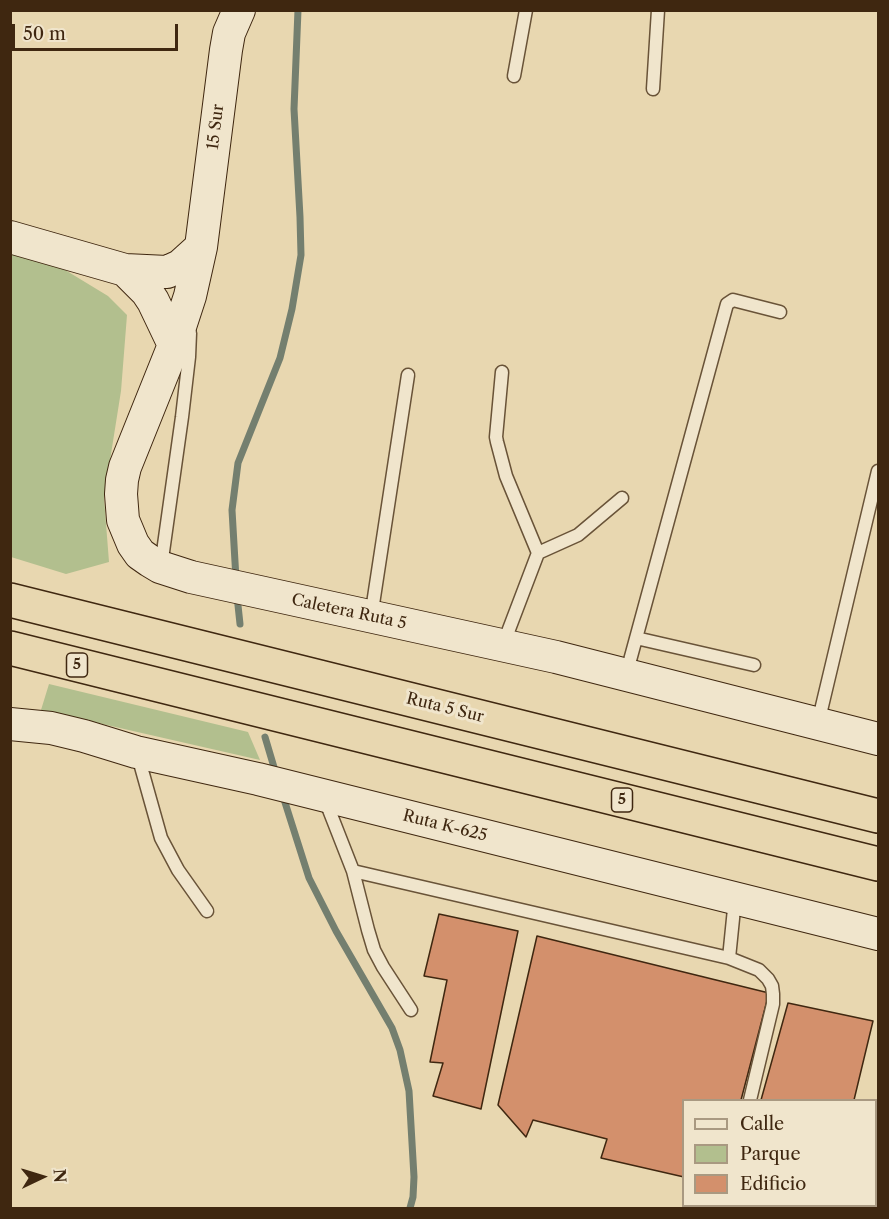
<!DOCTYPE html>
<style>
body{margin:0}
#map{position:relative;width:889px;height:1219px;overflow:hidden;background:#e8d7b0;font-family:"Libre Caslon Text",serif}
canvas{display:block}
.frame{position:absolute;inset:0;border:12px solid #3f2710;pointer-events:none}
.legend{position:absolute;left:682px;top:1099px;width:195px;height:108px;box-sizing:border-box;background:#f0e5cc;border:2px solid #a99981;margin:0;padding:8px 10px;list-style:none;font-size:18px;color:#3f2710}
.legend li{display:flex;align-items:center;gap:12px;height:30px}
.legend b{width:30px;border:2px solid #a99981}
.north{position:absolute;left:12px;top:1147px;width:60px;height:60px;-webkit-text-stroke:4px #f0e5cc;paint-order:stroke;rotate:86deg;font-size:16px;font-weight:700;line-height:24px;text-align:center;color:#3f2710}
.north::after{content:'';display:block;margin:auto;width:21px;height:27px;background:#3f2710;clip-path:polygon(50% 0,100% 100%,50% 72%,0 100%)}
.scale{position:absolute;left:12px;top:24px;width:166px;height:27px;box-sizing:border-box;border:3px solid #3f2710;border-top:0;padding-left:8px;font-size:18px;line-height:21px;white-space:nowrap;color:#3f2710;-webkit-text-stroke:4px #f0e5cc;paint-order:stroke}
</style>
<div id="map">
<canvas width="889" height="1219"></canvas>
<div class="frame"></div>
<ul class="legend">
<li><b style="height:8px;background:#f0e5cc"></b>Calle</li>
<li><b style="height:16px;background:#b2bf8e"></b>Parque</li>
<li><b style="height:16px;background:#d3906c"></b>Edificio</li>
</ul>
<div class="north">N</div>
<div class="scale">50 m</div>
</div>
<script>
const context = document.querySelector('canvas').getContext('2d');
context.lineJoin = 'round';
function fill(path, color) {
  context.fillStyle = color;
  context.fill(path, 'evenodd');
}
function poly(rows) {
  const path = new Path2D();
  for (const r of rows) {
    path.moveTo(r[0], r[1]);
    for (let i = 2; i < r.length; i += 2) path.lineTo(r[i], r[i + 1]);
  }
  return path;
}
function trace(path, color, width, dash) {
  context.strokeStyle = color;
  context.lineWidth = width;
  context.lineCap = dash ? 'butt' : 'round';
  context.setLineDash(dash || []);
  context.stroke(path);
}
function label(font, color, halo, rows, align = 'center') {
  context.font = font + ' "Libre Caslon Text",serif';
  context.lineWidth = 6;
  context.setLineDash([]);
  context.textBaseline = 'middle';
  context.strokeStyle = halo;
  context.fillStyle = color;
  for (const [text, x, y, turn = 0] of rows) {
    context.save();
    context.translate(x, y);
    context.rotate((+turn || 0) * Math.PI / 180);
    context.textAlign = isNaN(turn) ? turn : align;
    if (halo) context.strokeText(text, 0, 0);
    context.fillText(text, 0, 0);
    context.restore();
  }
}
const green = poly([
 [10,254,52,262,108,296,127,315,121,391,104,498,109,562,66,574,11,557],
 [49,684,248,732,260,760,41,710]
]);
const stream = poly([
 [236,579,232,510,238,463,280,358,292,309,301,255,300,217,294,109,298,10],
 [237,596,240,624],
 [265,737,276,774],
 [282,793,309,878,336,931,392,1028,400,1050,409,1091,414,1177,413,1197,410,1208]
]);
const building = poly([
 [439,914,518,931,481,1109,433,1096,443,1063,430,1062,447,980,424,976,439,914],
 [537,936,769,993,741,1100,684,1100,684,1177,601,1158,607,1139,533,1120,526,1137,498,1105,537,936],
 [788,1003,873,1021,854,1100,761,1100,788,1003]
]);
const lane = poly([
 [514,76,526,10],
 [653,89,658,10],
 [502,372,496,437,497,442,506,476,538,553],
 [161,566,182,417,189,357,190,333],
 [371,617,408,375],
 [636,638,754,665],
 [503,645,538,553,578,535,622,498],
 [626,675,727,304,733,300,780,312],
 [818,723,878,471],
 [138,756,161,838,178,870,207,911],
 [324,797,353,871,729,958,735,899],
 [353,871,368,930,374,950,383,967,411,1010],
 [729,958,759,970,768,979,772,986,773,994,773,1004,750,1100],
 [725,1208,725,1206]
]);
const secondary = poly([
 [239,10,229,33,226,50,201,247,190,296,174,345,125,467,122,480,121,494,123,520,133,544,140,554,150,561,160,567,191,577,556,657,878,739],
 [10,237,125,270,167,272,180,266,201,247],
 [125,270,147,292,153,301,174,345],
 [10,724,51,728,84,736,136,752,258,779,878,934]
]);
const highway = poly([
 [10,600,878,816],
 [10,648,878,864]
]);
const shields = [
 [77,665,21],
 [622,800,21]
];
const shieldNames = [
 ["5",77,665],
 ["5",622,800]
];
const streetNames = [
 ["15 Sur",216,127,-83],
 ["Caletera Ruta 5",349,612,12],
 ["Ruta 5 Sur",445,708,14],
 ["Ruta K-625",445,826,14]
];
fill(green, '#b2bf8e');
trace(stream, '#747f6f', 7);
fill(building, '#d3906c');
trace(building, '#3f2710', 1.5);
trace(lane, '#695338', 15);
trace(secondary, '#3f2710', 34);
trace(highway, '#3f2710', 36);
trace(lane, '#f0e5cc', 12);
trace(secondary, '#f0e5cc', 32);
trace(highway, '#e8d7b0', 33);
for (const [x, y, w] of shields) {
  const box = new Path2D();
  box.roundRect(x - w / 2, y - 12, w, 24, 4.5);
  context.fillStyle = '#f0e5cc';
  context.fill(box);
  trace(box, '#3f2710', 1.5);
}
label('bold 15px', '#3f2710', null, shieldNames);
label('16px', '#3f2710', '#f0e5cc', streetNames);
</script>
